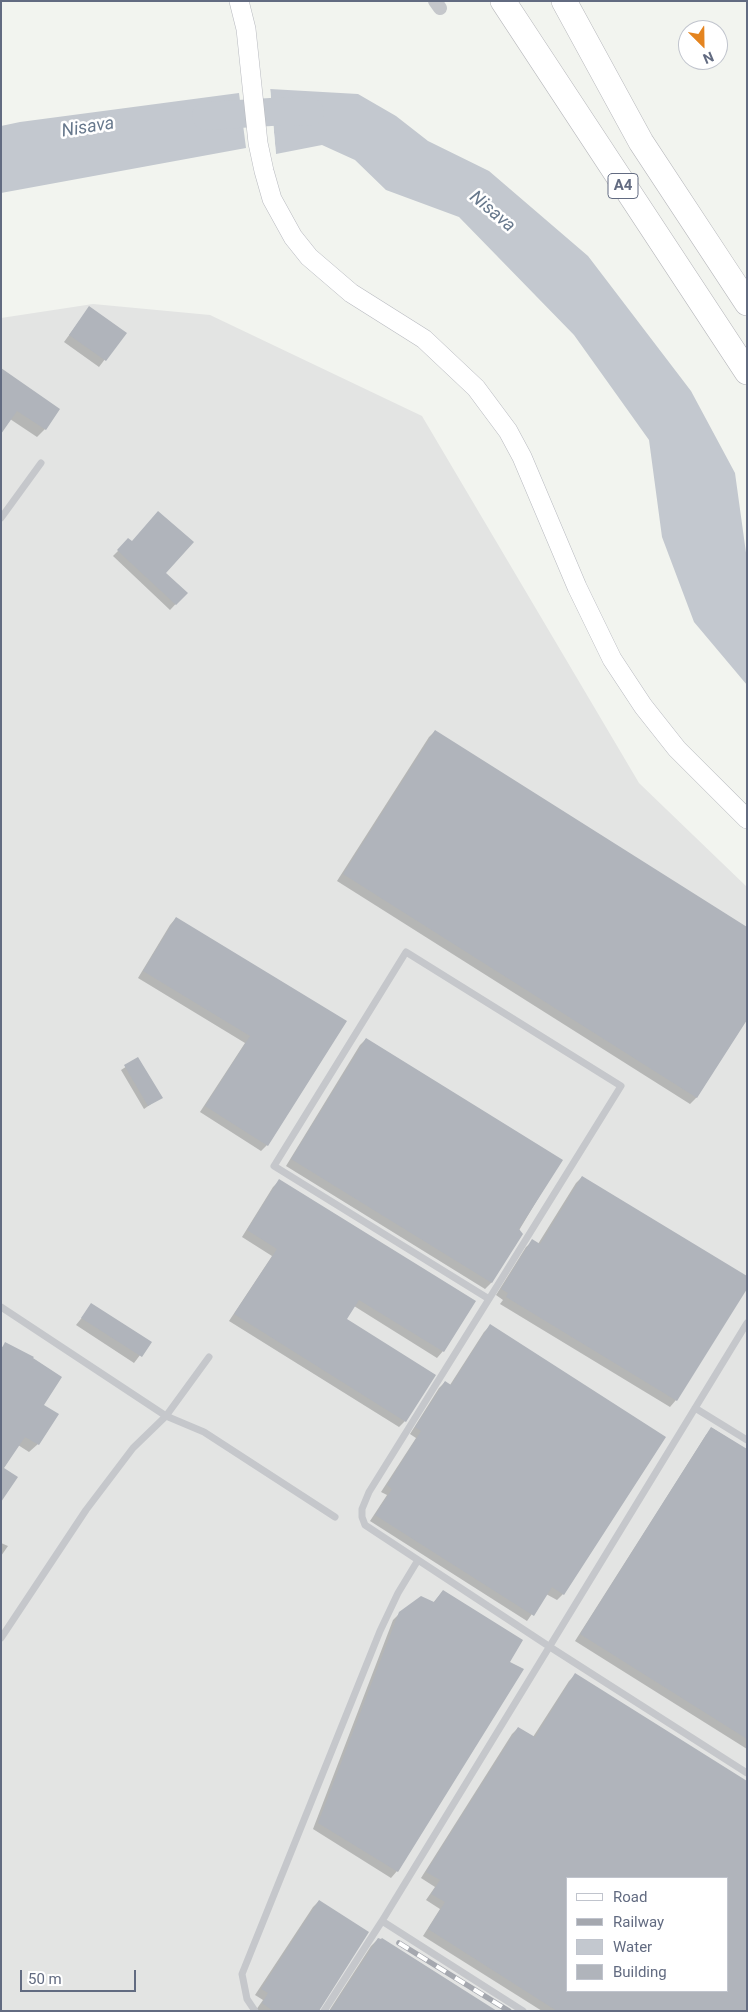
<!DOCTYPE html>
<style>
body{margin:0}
#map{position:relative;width:748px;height:2012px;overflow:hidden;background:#f2f4ef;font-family:Roboto,sans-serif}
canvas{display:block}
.frame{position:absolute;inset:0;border:2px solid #626b81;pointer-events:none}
.legend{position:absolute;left:566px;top:1877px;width:162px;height:115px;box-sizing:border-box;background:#fff;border:1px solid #c0c4cd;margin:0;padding:6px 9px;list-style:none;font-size:15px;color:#626b81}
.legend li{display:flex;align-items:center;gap:10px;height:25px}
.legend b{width:25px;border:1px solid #c0c4cd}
.north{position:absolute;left:678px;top:20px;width:50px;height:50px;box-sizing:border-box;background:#fff;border:1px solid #c0c4cd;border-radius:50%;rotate:157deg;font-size:14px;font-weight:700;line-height:20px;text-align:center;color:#626b81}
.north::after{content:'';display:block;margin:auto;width:18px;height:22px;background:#e4841f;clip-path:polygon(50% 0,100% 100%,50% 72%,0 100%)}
.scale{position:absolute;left:20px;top:1970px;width:116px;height:22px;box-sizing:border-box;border:2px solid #626b81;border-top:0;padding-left:6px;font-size:15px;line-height:18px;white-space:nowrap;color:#626b81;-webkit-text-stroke:4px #fff;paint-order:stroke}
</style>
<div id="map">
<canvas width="748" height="2012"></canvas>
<div class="frame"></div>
<ul class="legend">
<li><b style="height:6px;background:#fff"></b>Road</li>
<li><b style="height:6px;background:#a5a8af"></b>Railway</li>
<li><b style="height:14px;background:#c3c8cf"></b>Water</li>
<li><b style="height:14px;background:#b0b4bb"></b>Building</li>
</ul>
<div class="north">N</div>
<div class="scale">50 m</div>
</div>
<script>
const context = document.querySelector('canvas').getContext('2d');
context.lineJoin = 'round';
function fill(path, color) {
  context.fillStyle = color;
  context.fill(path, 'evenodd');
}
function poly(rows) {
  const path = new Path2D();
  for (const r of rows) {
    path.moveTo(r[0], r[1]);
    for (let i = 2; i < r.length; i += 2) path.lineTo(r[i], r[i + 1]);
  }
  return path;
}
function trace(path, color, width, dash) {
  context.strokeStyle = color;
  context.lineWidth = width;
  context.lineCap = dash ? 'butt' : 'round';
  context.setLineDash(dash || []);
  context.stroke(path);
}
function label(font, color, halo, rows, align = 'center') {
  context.font = font + ' Roboto,sans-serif';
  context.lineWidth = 5;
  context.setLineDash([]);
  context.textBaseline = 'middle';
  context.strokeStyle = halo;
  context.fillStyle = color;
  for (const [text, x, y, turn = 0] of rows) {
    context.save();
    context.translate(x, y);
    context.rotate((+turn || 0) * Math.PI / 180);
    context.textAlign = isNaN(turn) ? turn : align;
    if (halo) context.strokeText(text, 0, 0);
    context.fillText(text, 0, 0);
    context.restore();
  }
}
const built = poly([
 [93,304,210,315,422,416,639,783,747,887,747,2011,1,2011,1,318],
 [567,1878,727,1878,727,1991,567,1991]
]);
const water = poly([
 [270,89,358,94,396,116,428,141,489,171,588,256,691,391,735,473,747,560,747,685,694,622,662,537,649,440,574,335,459,217,386,190,355,160,322,145,276,154],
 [239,93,246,148,1,193,1,126,20,122]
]);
const pier = poly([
 [270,86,276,156,273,154,268,89]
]);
const shadow = poly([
 [89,308,125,333,99,367,64,342],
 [1,370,58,409,45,429,37,437,10,419],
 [129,540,186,593,170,610,113,556],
 [435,731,747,1018,696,1098,690,1104,337,881,429,737],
 [176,918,345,1022,267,1145,261,1151,200,1112,245,1043,138,978,170,925],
 [366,1039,561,1160,518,1232,491,1283,485,1289,286,1166,360,1045],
 [138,1059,161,1097,144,1109,121,1070],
 [582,1177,747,1287,676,1400,670,1407,500,1304,503,1300,496,1295,526,1247,533,1241,538,1244,576,1183],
 [279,1181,474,1301,443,1351,437,1358,354,1306,346,1319,405,1421,399,1427,229,1321,272,1256,242,1237,273,1187],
 [92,1305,150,1342,134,1363,76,1325],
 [490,1326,563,1594,557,1600,546,1594,527,1621,370,1521,387,1495,381,1492,416,1438,410,1434,439,1388,445,1382,450,1385,484,1332],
 [6,1344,42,1405,57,1415,38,1444,29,1452,18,1445,3,1469,1,1500,1,1348],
 [712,1428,747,1450,747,1749,575,1641,706,1435],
 [1,1543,8,1546,1,1556],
 [443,1591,509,1663,522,1669,397,1871,391,1878,313,1829,393,1620,400,1613,433,1603],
 [575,1675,747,1782,747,2011,542,2011,423,1936,440,1909,426,1900,435,1887,421,1878,512,1734,518,1728,533,1737,569,1681],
 [567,1878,727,1878,727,1991,567,1991],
 [319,1901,318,2011,258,2011,256,2010,263,2000,255,1995,313,1907],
 [378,1939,495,2011,329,2011,371,1946]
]);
const river = poly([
 [206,116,287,111,310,112]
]);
const building = poly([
 [89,306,127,333,106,361,69,335],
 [1,368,60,409,46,430,17,411,1,434],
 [158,511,194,542,166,573,188,593,176,605,117,550,128,538,132,541],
 [435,730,747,927,747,1020,697,1098,343,874],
 [176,917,347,1021,268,1146,205,1106,250,1036,143,971],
 [366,1038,563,1160,519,1229,523,1234,492,1283,291,1159],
 [138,1057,163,1098,148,1106,124,1065],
 [582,1176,747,1276,747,1289,677,1401,506,1297,508,1293,501,1289,532,1239,540,1244],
 [279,1179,476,1301,444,1352,359,1300,347,1319,436,1375,406,1422,234,1314,277,1249,247,1230],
 [91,1303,152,1342,142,1357,81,1318],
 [490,1324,666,1437,564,1595,552,1587,534,1616,375,1515,392,1489,387,1485,421,1431,415,1427,445,1381,451,1385],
 [5,1342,34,1357,33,1358,62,1377,44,1405,59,1414,39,1445,25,1437,4,1468,18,1477,1,1502,1,1350],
 [711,1427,747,1449,747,1739,580,1634],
 [443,1590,523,1640,510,1662,524,1669,398,1872,318,1823,399,1612,421,1596,434,1602],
 [575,1673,747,1781,747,2011,557,2011,428,1929,445,1902,431,1894,440,1880,426,1872,518,1727,535,1737],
 [567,1878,727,1878,727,1991,567,1991],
 [319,1900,369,1932,319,2011,273,2011,262,2003,268,1993,261,1989],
 [378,1938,381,1939,382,1938,497,2011,330,2011]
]);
const service = poly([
 [1,518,41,463],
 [489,1299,274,1166,406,952,621,1086,489,1299,369,1492,362,1509,362,1517,365,1525,550,1647,747,1773],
 [1,1307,166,1416,204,1432,335,1517],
 [695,1408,747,1440],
 [1,1638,86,1510,133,1448,166,1416,209,1357],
 [382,1921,523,2011],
 [255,2011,247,1999,242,1974,380,1631,398,1593,418,1560],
 [324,2011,382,1921,747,1323]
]);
const minor = poly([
 [435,1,440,8]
]);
const secondary = poly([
 [239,1,246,29,258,143,264,171,272,199,293,237,309,257,351,293,424,339,476,388,508,431,522,457,577,587,612,659,643,706,677,749,747,819]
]);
const motorway = poly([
 [503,1,747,372],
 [564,1,641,142,747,303]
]);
const rail = poly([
 [399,1943,509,2011]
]);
const shields = [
 [623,186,30]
];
const shieldNames = [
 ["A4",623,186]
];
const waterNames = [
 ["Nisava",88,128,-9],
 ["Nisava",492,212,40]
];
fill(built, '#e3e4e3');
fill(water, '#c3c8cf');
fill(pier, '#f2f4ef');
fill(shadow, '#0003');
trace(river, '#c3c8cf', 28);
fill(building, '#b0b4bb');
trace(secondary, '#b7b9bf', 20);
trace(motorway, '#b7b8bc', 26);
trace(service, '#c5c7cb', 7);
trace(minor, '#c5c7cb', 14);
trace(secondary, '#fff', 19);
trace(motorway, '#fff', 25);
trace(rail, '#a5a8af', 5.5);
trace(rail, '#fff', 4, [11]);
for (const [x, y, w] of shields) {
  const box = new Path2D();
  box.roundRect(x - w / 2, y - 12.5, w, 25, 4);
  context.fillStyle = '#fff';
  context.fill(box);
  trace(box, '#626b81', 1);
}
label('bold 15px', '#626b81', null, shieldNames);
label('italic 18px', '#67788c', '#fff', waterNames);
</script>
